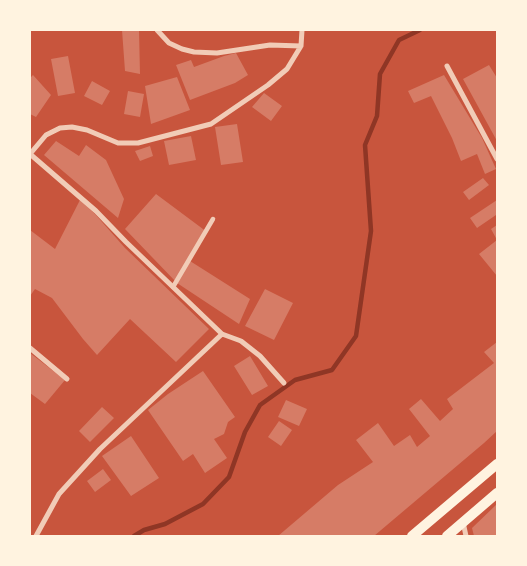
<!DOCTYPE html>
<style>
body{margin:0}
#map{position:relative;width:527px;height:566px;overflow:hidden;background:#c8553d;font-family:Lora,serif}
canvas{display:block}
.frame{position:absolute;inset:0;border:31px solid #fff3e0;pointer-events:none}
</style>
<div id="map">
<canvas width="527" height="566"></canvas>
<div class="frame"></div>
</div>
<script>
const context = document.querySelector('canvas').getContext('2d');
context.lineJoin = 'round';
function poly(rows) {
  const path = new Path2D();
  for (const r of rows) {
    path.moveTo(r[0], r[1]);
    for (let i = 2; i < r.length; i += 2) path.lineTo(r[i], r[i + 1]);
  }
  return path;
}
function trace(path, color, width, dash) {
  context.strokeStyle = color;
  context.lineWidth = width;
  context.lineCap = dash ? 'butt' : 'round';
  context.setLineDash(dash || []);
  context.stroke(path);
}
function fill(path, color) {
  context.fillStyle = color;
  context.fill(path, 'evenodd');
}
const stream = poly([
 [134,536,144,530,165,524,203,504,229,477,245,432,260,405,295,380,332,370,356,336,371,231,365,145,377,116,380,74,399,40,420,30]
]);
const building = poly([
 [122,30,139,30,140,74,125,71],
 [236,53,248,75,235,83,190,100,176,65,191,60,194,67,224,56],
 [68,56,75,93,58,96,51,59],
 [489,65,497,78,497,141,463,79],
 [33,75,51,95,36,117,30,114,30,78],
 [444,75,482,138,496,169,485,174,477,154,461,161,452,138,431,96,414,103,408,91],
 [177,77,190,110,151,124,145,86],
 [92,81,110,91,102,105,84,96],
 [128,91,144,94,140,117,124,114],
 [264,93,282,106,271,121,252,107],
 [237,124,243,162,221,165,215,127],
 [191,136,196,160,169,165,164,141],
 [56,141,79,156,86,145,106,160,124,199,118,218,44,155],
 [150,146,153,156,140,161,135,151],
 [483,178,489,185,469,200,463,192],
 [156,194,207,232,190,261,250,299,239,324,177,283,125,229],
 [80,200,95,214,125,248,209,329,176,362,130,319,97,355,83,339,52,298,35,289,30,296,30,230,55,249],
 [497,200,497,217,496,215,477,228,470,218],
 [497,225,497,276,479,254,497,240,491,229],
 [265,289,293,303,274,340,245,326],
 [497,342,497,431,484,443,374,536,278,536,338,485,373,462,356,440,378,423,394,446,410,435,417,447,430,436,409,409,421,399,440,421,453,409,447,399,494,363,484,352],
 [30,353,65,380,45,404,30,393],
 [250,356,268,386,252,395,234,366],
 [203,371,235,417,228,422,224,434,214,439,227,458,205,473,193,454,183,461,148,410,168,394],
 [286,400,307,409,299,426,278,417],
 [102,407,114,418,90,442,79,431],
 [279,421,292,430,281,446,268,437],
 [131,436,159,478,131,496,102,456],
 [103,469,111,480,95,492,87,481],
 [497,504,497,536,474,536,472,528]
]);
const pedestrian = poly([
 [173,287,213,219]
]);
const minor = poly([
 [157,30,169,43,182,49,194,52,217,53,270,45,301,46],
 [447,66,497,159],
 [30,154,96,211,126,242,222,334,241,341,260,356,284,383],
 [30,154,46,135,60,128,72,127,87,130,118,143,138,143,211,124,268,85,287,69,301,46,302,30],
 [30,348,67,379],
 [463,522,466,536],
 [36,536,59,494,100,449,222,334]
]);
const primary = poly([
 [412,536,497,464],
 [447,536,497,493]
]);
trace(stream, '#8f3625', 4.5);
fill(building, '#d67c66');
trace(pedestrian, '#f1ccb7', 4.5);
trace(minor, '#f1ccb7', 5);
trace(primary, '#fff3e0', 10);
</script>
